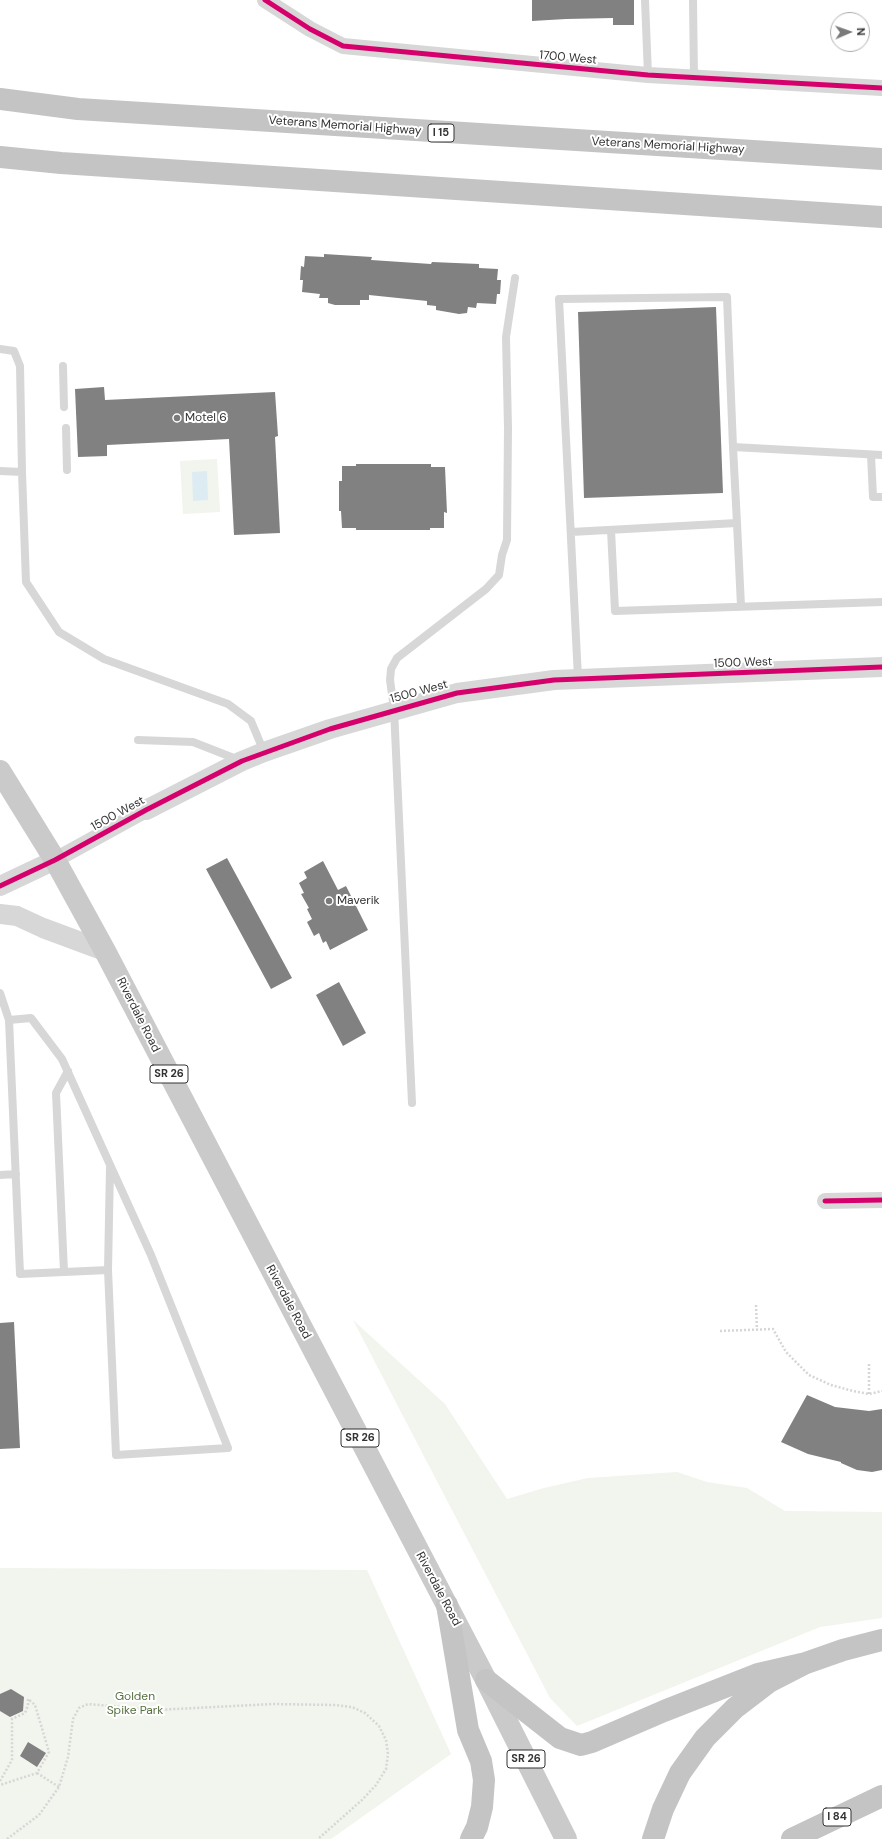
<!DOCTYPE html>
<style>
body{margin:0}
#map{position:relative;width:882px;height:1839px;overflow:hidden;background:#fff;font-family:"DM Sans",sans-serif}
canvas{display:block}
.north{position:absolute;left:830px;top:12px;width:40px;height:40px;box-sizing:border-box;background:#fff;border:1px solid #adadad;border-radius:50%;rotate:88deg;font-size:11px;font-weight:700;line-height:16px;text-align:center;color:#333}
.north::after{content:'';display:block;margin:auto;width:14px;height:18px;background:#7a7a7a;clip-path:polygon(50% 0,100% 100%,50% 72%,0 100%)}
</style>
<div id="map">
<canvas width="882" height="1839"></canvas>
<div class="north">N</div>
</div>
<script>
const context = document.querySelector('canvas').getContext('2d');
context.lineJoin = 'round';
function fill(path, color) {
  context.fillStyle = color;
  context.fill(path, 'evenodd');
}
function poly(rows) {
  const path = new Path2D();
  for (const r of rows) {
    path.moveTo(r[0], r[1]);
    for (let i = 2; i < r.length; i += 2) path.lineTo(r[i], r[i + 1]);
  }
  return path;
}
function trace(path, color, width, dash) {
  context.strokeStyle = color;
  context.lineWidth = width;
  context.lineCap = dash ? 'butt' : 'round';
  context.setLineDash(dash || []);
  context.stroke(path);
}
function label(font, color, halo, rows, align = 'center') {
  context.font = font + ' "DM Sans",sans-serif';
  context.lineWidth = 4;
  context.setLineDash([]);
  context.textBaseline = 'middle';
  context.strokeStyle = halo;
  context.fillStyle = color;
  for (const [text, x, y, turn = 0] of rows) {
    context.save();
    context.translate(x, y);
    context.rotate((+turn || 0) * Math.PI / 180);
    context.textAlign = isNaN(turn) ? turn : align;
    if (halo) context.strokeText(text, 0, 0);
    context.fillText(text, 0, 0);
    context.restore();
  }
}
const green = poly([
 [217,459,220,512,183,514,180,461],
 [353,1320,445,1404,507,1499,544,1488,588,1478,677,1472,707,1482,747,1488,785,1511,882,1512,882,1618,820,1627,577,1726,550,1698],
 [0,1568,367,1570,451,1754,331,1839,0,1839]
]);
const water = poly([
 [207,471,208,500,193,501,192,472]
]);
const building = poly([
 [532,0,634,0,634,25,613,25,613,18,566,19,532,21],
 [324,254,372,257,371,260,431,264,432,262,479,264,479,268,498,269,497,280,501,280,500,294,497,294,496,304,477,303,476,308,468,307,467,313,459,314,436,310,436,306,427,305,427,301,369,295,369,300,360,300,360,305,335,305,328,303,328,298,319,298,320,294,302,292,303,280,300,280,301,266,304,267,305,256,324,257],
 [716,307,723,493,584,498,578,312],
 [104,387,105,400,275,392,278,436,275,437,280,533,234,535,229,439,107,445,107,456,78,457,75,389],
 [356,464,431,464,431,467,445,467,447,513,444,512,444,528,430,528,430,530,356,530,356,528,342,528,341,511,339,511,339,481,342,481,342,466,356,466],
 [227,858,292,978,271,989,206,869],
 [323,861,338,890,346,886,368,930,330,950,326,941,323,943,319,933,314,936,307,922,312,919,307,909,309,908,301,894,304,893,299,883,307,878,304,872],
 [339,982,366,1033,343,1046,316,995],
 [14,1322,20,1448,0,1449,0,1323],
 [807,1395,835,1407,869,1411,882,1409,882,1470,872,1472,857,1470,841,1463,841,1462,808,1454,781,1442],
 [11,1689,24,1697,23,1711,10,1717,0,1711,0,1694],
 [28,1742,46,1753,37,1767,20,1756]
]);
const path = poly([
 [756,1305,757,1330],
 [720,1331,773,1329,786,1352,809,1375,831,1385,853,1391,869,1394,882,1391],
 [869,1364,869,1394],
 [37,1773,59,1787],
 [0,1781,12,1760,12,1719,25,1713,28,1705,28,1699,35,1705,49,1752,37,1773,0,1785],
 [7,1839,39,1815,59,1787,68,1757,73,1719,79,1708,88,1704,156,1710,273,1704,334,1705,352,1707,365,1713,379,1726,386,1740,388,1754,386,1769,376,1785,362,1800,318,1839]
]);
const service = poly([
 [645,0,648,75],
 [693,0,694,78],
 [0,349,14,351,20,366,22,472,26,582,59,632,104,659,228,704,251,721,264,752],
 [63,366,64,407],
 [66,428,67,470],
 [871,455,873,497,882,497],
 [0,471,22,472],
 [737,523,741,606],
 [611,530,615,611,882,602],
 [571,532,737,523,733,447],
 [578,678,559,299,727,297,733,447,882,455],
 [138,740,193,742,239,760],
 [0,993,9,1020,20,1274,108,1270,116,1455,228,1448,151,1255,62,1059,31,1018,9,1020],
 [412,1103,394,709,390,680,391,669,397,658,486,589,499,575,502,555,507,540,508,428,506,337,515,278],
 [0,1175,16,1174],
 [108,1270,110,1167],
 [64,1272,56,1093,68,1071]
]);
const minor = poly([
 [265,0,310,29,343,46,648,75,882,88],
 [55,860,146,810],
 [825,1201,882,1200]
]);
const tertiary = poly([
 [146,810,242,761,264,752,330,729,457,693,554,680,882,667],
 [0,886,55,860],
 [0,914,17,916,43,928,105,951]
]);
const primary = poly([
 [0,771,55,860,105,951,486,1680,566,1839]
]);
const motorway = poly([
 [0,99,78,109,882,159],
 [0,157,61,163,882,217],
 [447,1605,468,1730,481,1761,484,1780,482,1807,477,1827,471,1839],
 [486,1680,560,1738,581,1745,592,1742,664,1711,758,1674,806,1663],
 [653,1839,663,1809,680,1773,705,1738,735,1708,769,1682,806,1663,843,1650,882,1640],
 [792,1839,882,1796]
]);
const cycleway = poly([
 [265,0,310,29,343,46,648,75,882,88],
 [0,886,55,860,146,810,242,761,330,729,457,693,554,680,882,667],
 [825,1201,882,1200]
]);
const markers = [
 [177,418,4,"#7a7a7a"],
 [329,901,4,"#7a7a7a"]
];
const shields = [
 [441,133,26],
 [169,1074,38],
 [360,1438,38],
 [526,1759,38],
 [837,1817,28]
];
const shieldNames = [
 ["I 15",441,133],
 ["SR 26",169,1074],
 ["SR 26",360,1438],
 ["SR 26",526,1759],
 ["I 84",837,1817]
];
const streetNames = [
 ["1700 West",568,58,5],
 ["Veterans Memorial Highway",345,126,4],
 ["Veterans Memorial Highway",668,146,3],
 ["1500 West",743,663,-2],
 ["1500 West",419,692,-15],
 ["1500 West",118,814,-29],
 ["Riverdale Road",138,1015,63],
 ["Riverdale Road",288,1302,62],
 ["Riverdale Road",438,1589,62]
];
const poiNames = [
 ["Motel 6",185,418],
 ["Maverik",337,901]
];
const parkNames = [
 ["Golden",135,1697],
 ["Spike Park",135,1711]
];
fill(green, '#f1f5ed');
fill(water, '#ddebf3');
fill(building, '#818181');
trace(path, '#d6d6d6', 2.5, [2, 2]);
trace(service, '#d7d7d7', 8);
trace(minor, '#d7d7d7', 16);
trace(tertiary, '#d7d7d7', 20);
trace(primary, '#cacaca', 22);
trace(motorway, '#c4c4c4', 22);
trace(cycleway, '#d6006c', 5);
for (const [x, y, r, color] of markers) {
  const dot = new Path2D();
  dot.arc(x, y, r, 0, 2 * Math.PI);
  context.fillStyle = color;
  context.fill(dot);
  trace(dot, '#fff', 1.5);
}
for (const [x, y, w] of shields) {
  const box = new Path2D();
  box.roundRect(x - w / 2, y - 9, w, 18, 3);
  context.fillStyle = '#fff';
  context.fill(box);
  trace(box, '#333', 1);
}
label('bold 11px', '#333', null, shieldNames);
label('12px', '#333', '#fff', streetNames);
label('12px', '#333', '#fff', poiNames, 'left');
label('12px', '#56703f', '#fff', parkNames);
</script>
